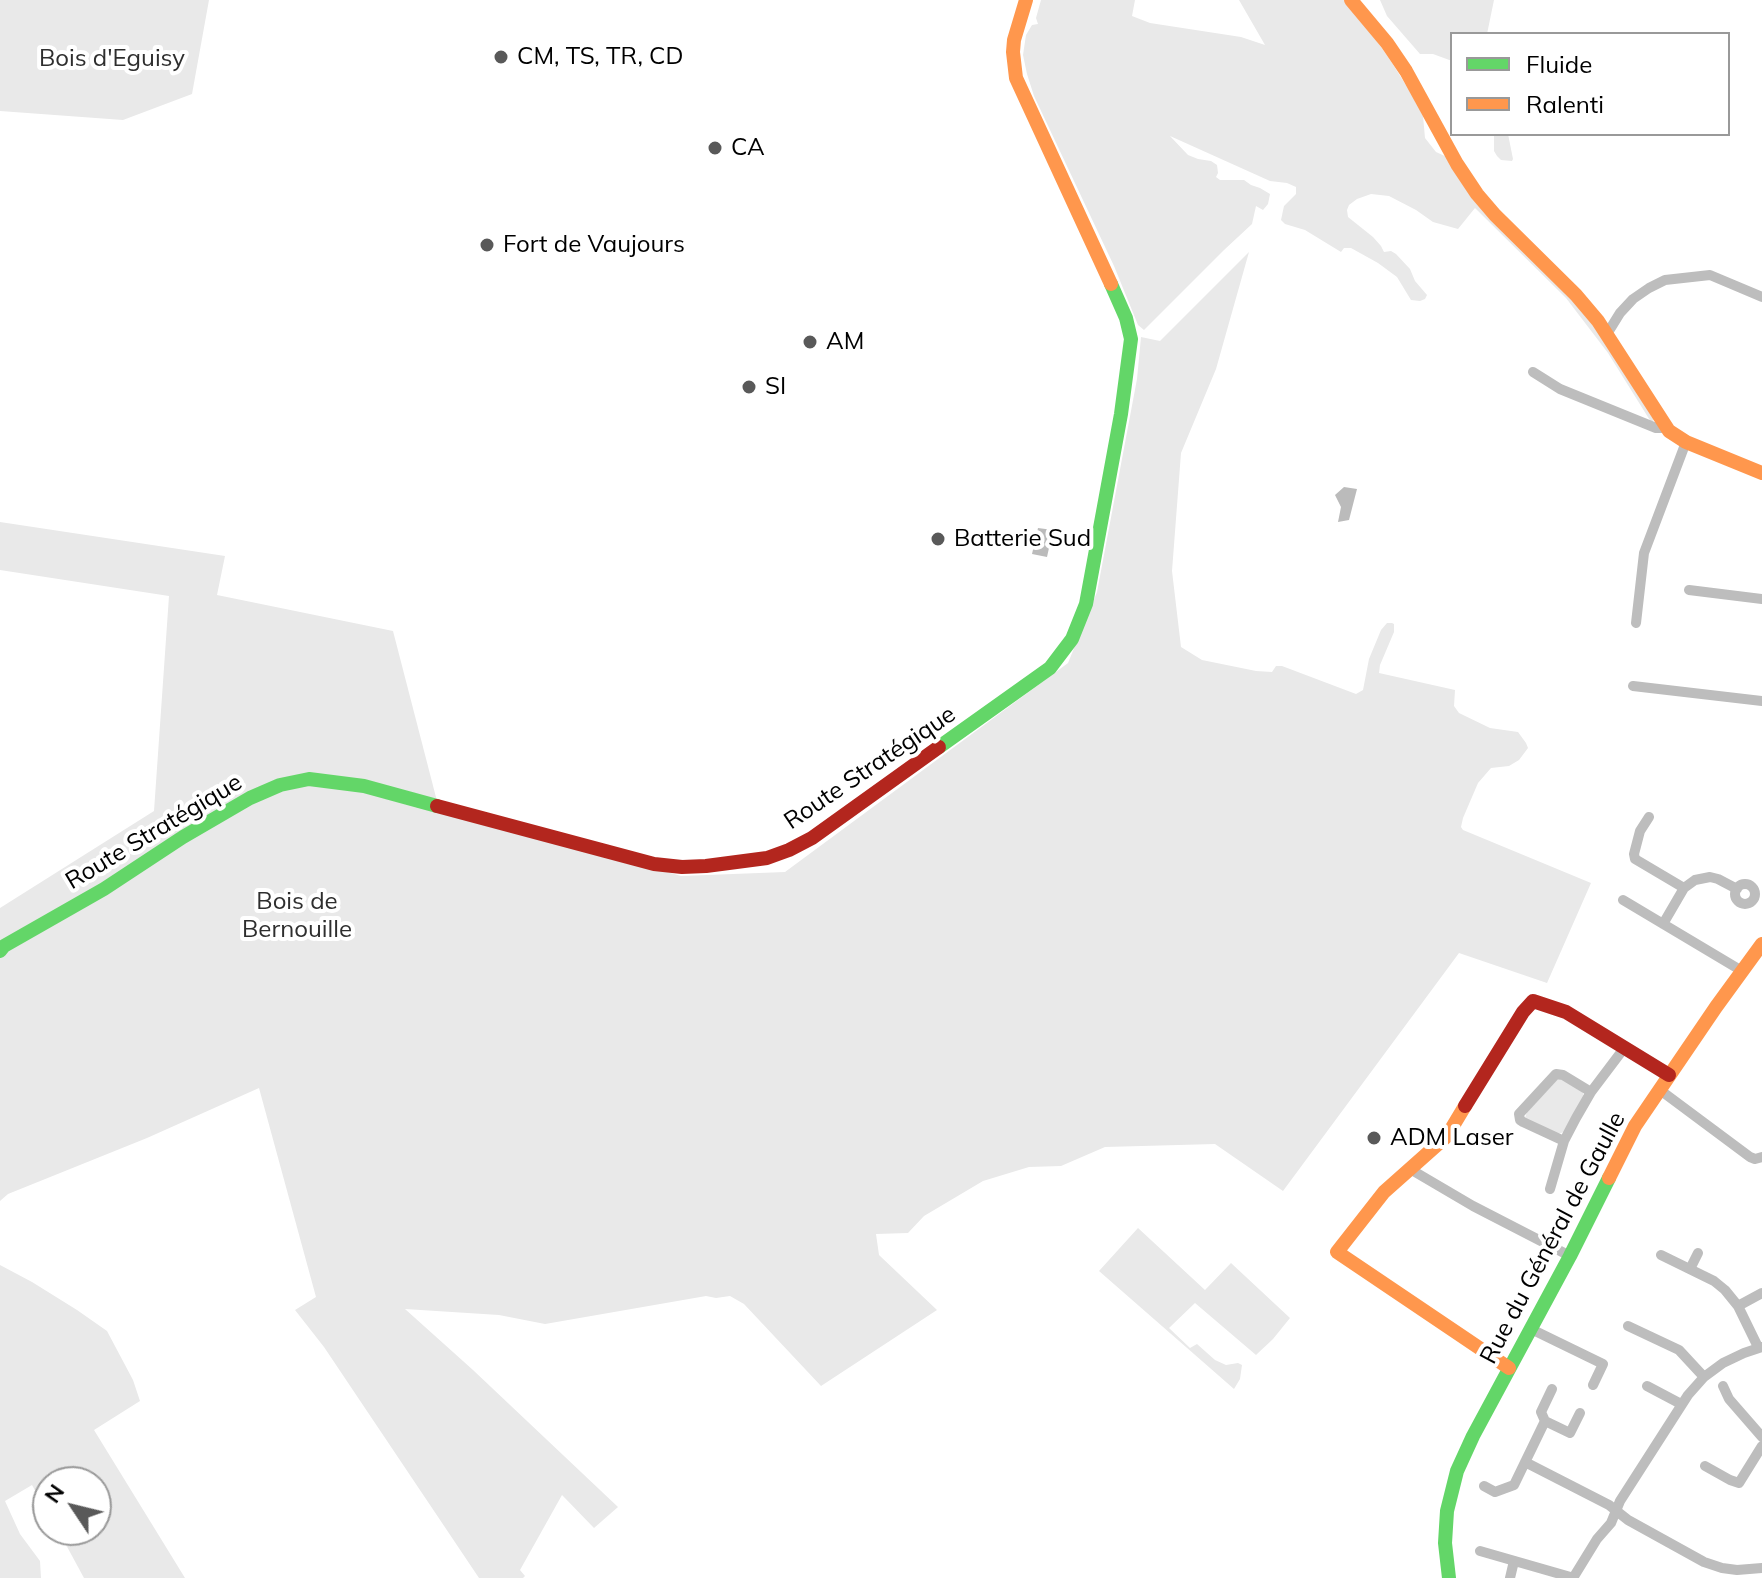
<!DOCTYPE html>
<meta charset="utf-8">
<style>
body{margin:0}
#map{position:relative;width:1762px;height:1578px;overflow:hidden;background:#fff;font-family:Mulish,sans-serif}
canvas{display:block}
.legend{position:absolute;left:1450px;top:32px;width:280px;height:104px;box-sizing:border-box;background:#fff;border:2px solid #999;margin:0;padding:10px 14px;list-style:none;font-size:24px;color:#000}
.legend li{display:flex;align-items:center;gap:16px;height:40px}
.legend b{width:40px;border:2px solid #999}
.north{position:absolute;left:32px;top:1466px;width:80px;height:80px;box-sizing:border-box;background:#fff;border:2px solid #999;border-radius:50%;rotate:305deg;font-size:22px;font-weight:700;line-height:32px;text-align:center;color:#000}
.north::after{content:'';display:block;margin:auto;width:28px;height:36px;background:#595959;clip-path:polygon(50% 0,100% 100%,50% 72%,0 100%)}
</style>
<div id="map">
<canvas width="1762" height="1578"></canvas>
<ul class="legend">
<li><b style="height:10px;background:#63d668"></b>Fluide</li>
<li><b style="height:10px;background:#ff974d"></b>Ralenti</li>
</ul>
<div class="north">N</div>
</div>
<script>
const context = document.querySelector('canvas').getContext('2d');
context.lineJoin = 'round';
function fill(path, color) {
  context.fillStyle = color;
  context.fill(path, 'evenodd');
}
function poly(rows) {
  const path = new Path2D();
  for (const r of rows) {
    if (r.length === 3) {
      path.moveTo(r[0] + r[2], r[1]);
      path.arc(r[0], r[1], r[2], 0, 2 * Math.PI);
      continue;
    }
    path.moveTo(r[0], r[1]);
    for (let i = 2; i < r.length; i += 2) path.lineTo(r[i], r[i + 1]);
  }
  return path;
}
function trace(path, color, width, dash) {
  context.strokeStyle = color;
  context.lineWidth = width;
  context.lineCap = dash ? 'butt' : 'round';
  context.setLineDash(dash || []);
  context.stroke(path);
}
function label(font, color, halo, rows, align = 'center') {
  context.font = font + ' Mulish,sans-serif';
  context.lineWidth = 8;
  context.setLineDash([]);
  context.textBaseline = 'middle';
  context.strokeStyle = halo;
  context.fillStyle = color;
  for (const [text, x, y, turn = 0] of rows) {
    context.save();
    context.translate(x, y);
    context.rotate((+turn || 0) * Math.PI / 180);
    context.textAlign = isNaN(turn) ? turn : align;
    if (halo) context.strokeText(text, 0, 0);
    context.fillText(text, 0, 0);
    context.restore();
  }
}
const green = poly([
 [0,0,209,0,192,94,123,120,0,111],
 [1041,0,1135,0,1132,16,1150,23,1241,37,1265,45,1239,0,1349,0,1392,63,1409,90,1423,116,1425,138,1436,152,1447,157,1583,309,1654,420,1651,422,1608,353,1566,298,1475,208,1458,229,1433,222,1416,210,1389,196,1371,194,1357,199,1349,205,1347,210,1348,217,1373,237,1381,246,1384,252,1391,251,1396,254,1410,269,1415,281,1427,295,1425,299,1420,301,1411,300,1397,277,1378,263,1351,248,1344,248,1341,252,1305,230,1285,224,1281,220,1284,206,1296,194,1296,187,1287,183,1270,181,1170,136,1188,155,1198,159,1211,161,1217,165,1218,173,1216,177,1220,180,1244,180,1251,185,1260,188,1270,194,1268,204,1263,210,1256,206,1252,224,1224,250,1144,330,1138,325,1114,266,1034,96,1027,74,1023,55,1026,35,1032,25,1038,24,1036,18],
 [1380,0,1494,0,1487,34,1452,34,1452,61,1433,54,1420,54,1387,16],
 [1492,134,1508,134,1513,159,1512,161,1501,160,1497,156,1494,151,1494,136],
 [1249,252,1216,369,1181,453,1172,571,1181,647,1202,660,1256,671,1272,672,1276,666,1282,666,1356,694,1363,690,1369,659,1381,630,1387,623,1392,623,1394,624,1394,632,1380,665,1379,673,1455,690,1454,706,1459,713,1490,728,1518,732,1526,743,1528,748,1519,760,1509,766,1491,768,1478,783,1463,818,1461,827,1463,830,1591,883,1547,983,1459,953,1283,1191,1215,1144,1105,1147,1061,1166,1029,1167,983,1181,924,1216,908,1233,876,1234,879,1255,937,1310,821,1386,744,1304,730,1296,716,1298,706,1296,545,1324,499,1315,405,1309,473,1370,618,1507,594,1528,562,1495,520,1570,525,1576,523,1578,479,1578,324,1347,295,1310,316,1297,259,1088,147,1138,8,1194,0,1201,0,908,154,811,169,596,0,570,0,522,225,556,217,595,393,631,438,805,681,876,785,872,1068,663,1097,592,1137,379,1141,337,1160,341],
 [1559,1078,1582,1091,1584,1096,1564,1132,1558,1134,1525,1118,1527,1112],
 [1138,1228,1205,1290,1231,1263,1290,1318,1273,1339,1256,1355,1195,1303,1169,1328,1190,1348,1197,1344,1215,1360,1226,1365,1238,1363,1242,1365,1240,1379,1234,1389,1099,1271],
 [0,1265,32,1282,77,1310,107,1331,133,1380,140,1401,94,1430,185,1578,84,1578,58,1530,96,1530,96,1482,48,1482,48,1513,32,1485,5,1501,20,1534,40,1561,41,1578,0,1578]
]);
const water = poly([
 [1344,487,1357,489,1349,520,1338,522,1341,507,1335,495],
 [1038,528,1053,530,1047,557,1032,554]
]);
const street = poly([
 [1607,334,1620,313,1633,299,1649,288,1665,280,1710,275,1762,297],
 [1533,372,1560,389,1656,428,1667,428],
 [1689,590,1762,599],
 [1636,623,1644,553,1686,442],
 [1633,686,1762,701],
 [1649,817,1640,831,1634,854,1635,859,1684,888],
 [1745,894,10],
 [1623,900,1742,971],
 [1663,924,1684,888,1695,880,1710,877,1718,879,1737,889],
 [1660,1090,1750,1157,1755,1159,1762,1157],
 [1564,1141,1523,1122,1520,1120,1519,1114,1556,1074,1563,1075,1591,1092],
 [1410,1169,1473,1206,1570,1256],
 [1550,1189,1564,1141,1576,1118,1591,1092,1625,1047],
 [1661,1255,1714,1281,1725,1290,1738,1306,1758,1347],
 [1690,1269,1698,1253],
 [1738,1306,1762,1293],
 [1628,1326,1679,1350,1704,1377],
 [1531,1329,1603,1364,1593,1385],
 [1647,1386,1681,1404],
 [1723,1386,1729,1399,1762,1437],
 [1545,1421,1570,1433,1580,1413],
 [1525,1462,1609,1505,1628,1520,1704,1562,1722,1568,1737,1570,1762,1568],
 [1705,1466,1730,1480,1739,1483,1762,1446],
 [1484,1486,1495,1492,1514,1485,1545,1421,1541,1412,1552,1389],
 [1480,1551,1574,1578],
 [1510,1578,1514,1561],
 [1573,1578,1597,1539,1611,1523,1620,1501,1688,1395,1704,1377,1723,1363,1744,1353,1762,1347]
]);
const fast = poly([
 [939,747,1050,668,1072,639,1086,604,1121,414,1131,339,1126,318,1111,284],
 [0,951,4,946,104,889,183,837,250,798,280,785,309,779,364,786,437,806],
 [1449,1578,1445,1543,1447,1511,1457,1471,1473,1436,1570,1256,1609,1178]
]);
const slow = poly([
 [1026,0,1014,40,1013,52,1016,78,1111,284],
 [1351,0,1387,43,1406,71,1457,164,1477,194,1495,215,1576,295,1598,321,1669,431,1686,442,1762,473],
 [1465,1106,1447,1136,1384,1192,1337,1252,1509,1368],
 [1609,1178,1635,1126,1716,1007,1762,944]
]);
const jam = poly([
 [437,806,654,864,682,867,706,866,767,858,789,850,812,838,939,747],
 [1465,1106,1523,1012,1533,1001,1566,1012,1669,1075]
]);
const markers = [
 [501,57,8,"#595959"],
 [715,148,8,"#595959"],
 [487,245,8,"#595959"],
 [810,342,8,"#595959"],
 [749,387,8,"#595959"],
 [938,539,8,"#595959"],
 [1374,1138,8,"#595959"]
];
const poiNames = [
 ["CM, TS, TR, CD",517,57],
 ["CA",731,148],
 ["Fort de Vaujours",503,245],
 ["AM",826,342],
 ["SI",765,387],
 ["Batterie Sud",954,539],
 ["ADM Laser",1390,1138]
];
const parkNames = [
 ["Bois d'Eguisy",112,59],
 ["Bois de",297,902],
 ["Bernouille",297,930]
];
const streetNames = [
 ["Route Stratégique",870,768,-34],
 ["Route Stratégique",154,832,-31],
 ["Rue du Général de Gaulle",1553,1238,-62]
];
fill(green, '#e9e9e9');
fill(water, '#bbb');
trace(street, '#bdbdbd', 10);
trace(fast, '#63d668', 14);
trace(slow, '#ff974d', 14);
trace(jam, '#b3261e', 14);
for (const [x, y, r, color] of markers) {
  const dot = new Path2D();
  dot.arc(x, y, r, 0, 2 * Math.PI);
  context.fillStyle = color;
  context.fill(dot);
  trace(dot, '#fff', 3);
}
label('24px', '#000', '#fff', poiNames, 'left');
label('24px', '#2e2e2e', '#fff', parkNames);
label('24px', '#000', '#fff', streetNames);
</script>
